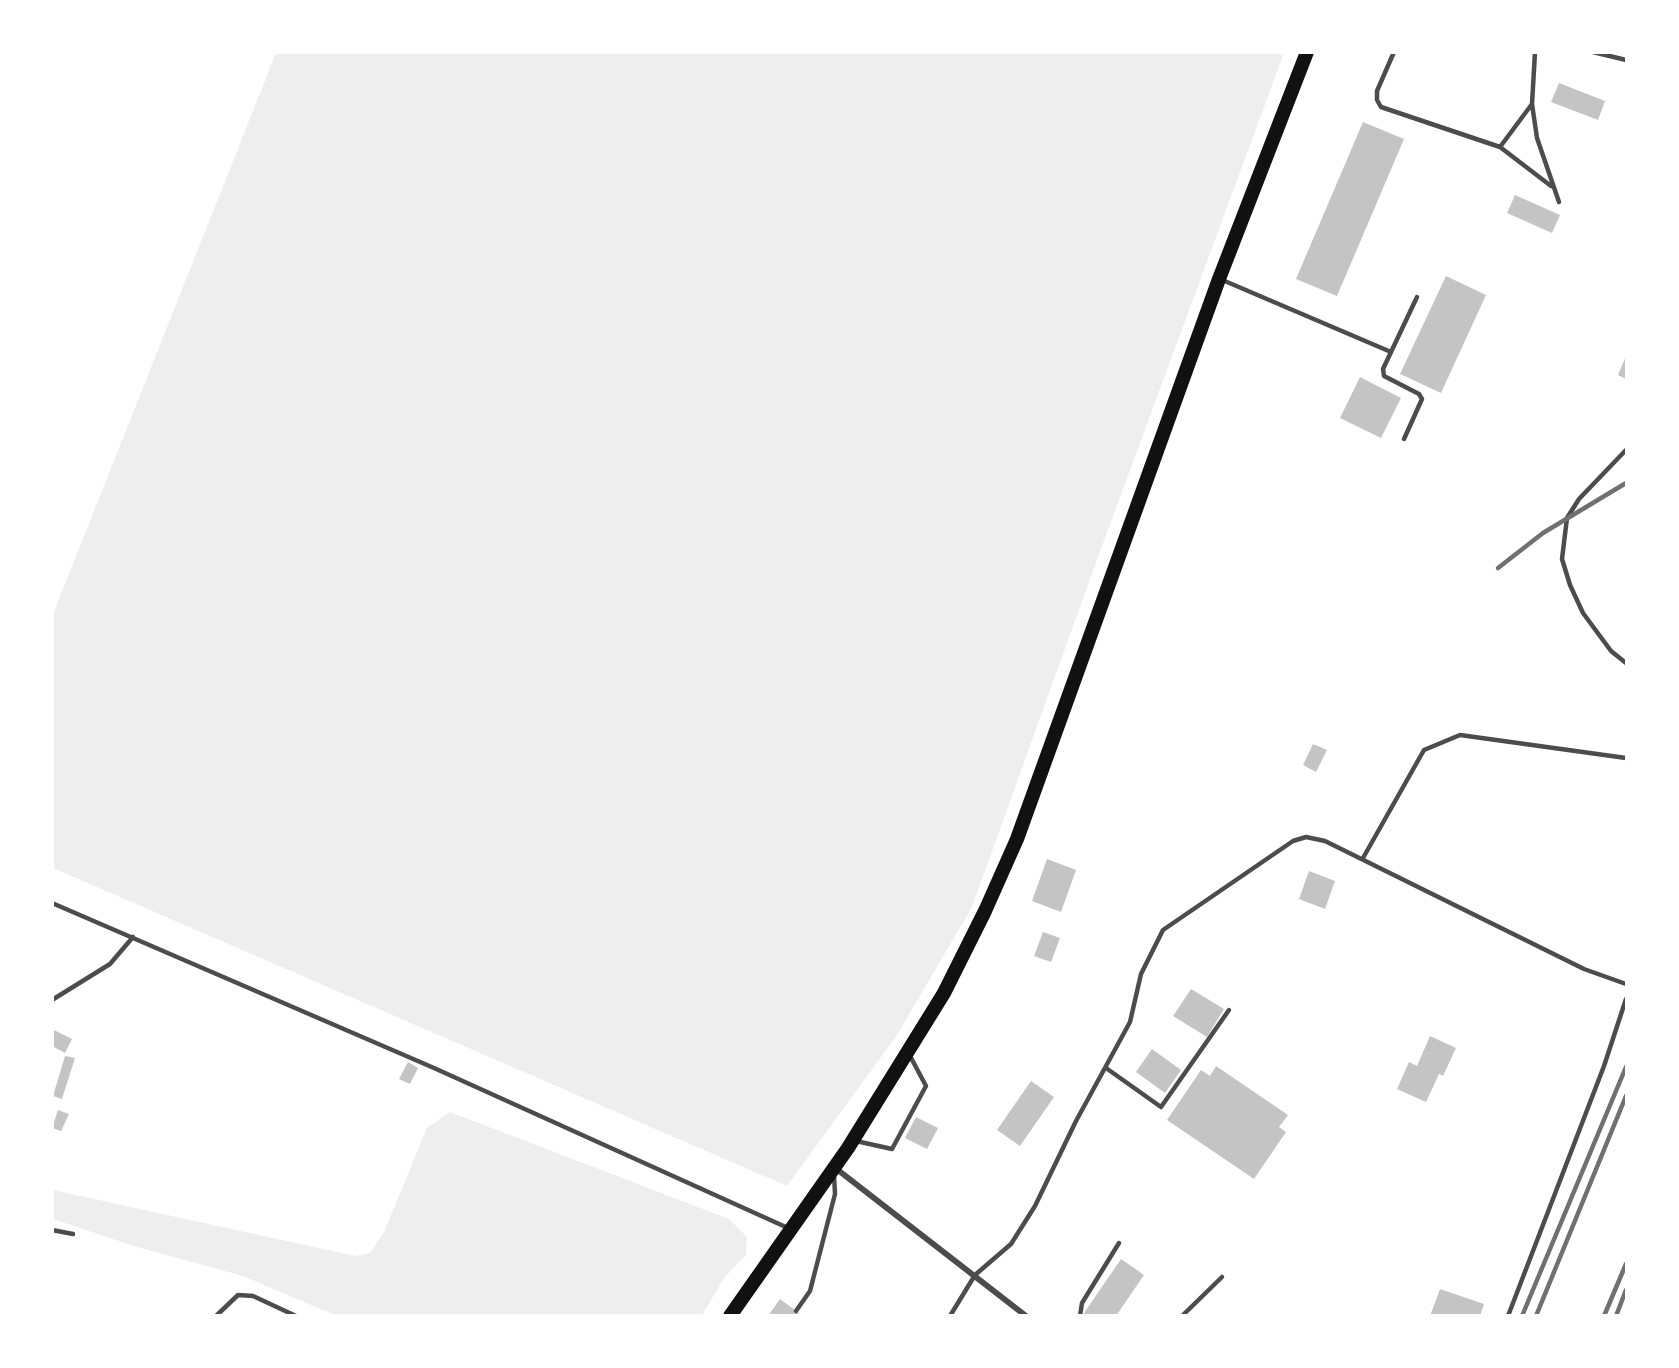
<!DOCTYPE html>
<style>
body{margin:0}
#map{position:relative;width:1679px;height:1368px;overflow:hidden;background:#fff;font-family:"Golos Text",sans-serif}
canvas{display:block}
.frame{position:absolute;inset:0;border:54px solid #fff;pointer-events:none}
</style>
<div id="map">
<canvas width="1679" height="1368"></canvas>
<div class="frame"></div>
</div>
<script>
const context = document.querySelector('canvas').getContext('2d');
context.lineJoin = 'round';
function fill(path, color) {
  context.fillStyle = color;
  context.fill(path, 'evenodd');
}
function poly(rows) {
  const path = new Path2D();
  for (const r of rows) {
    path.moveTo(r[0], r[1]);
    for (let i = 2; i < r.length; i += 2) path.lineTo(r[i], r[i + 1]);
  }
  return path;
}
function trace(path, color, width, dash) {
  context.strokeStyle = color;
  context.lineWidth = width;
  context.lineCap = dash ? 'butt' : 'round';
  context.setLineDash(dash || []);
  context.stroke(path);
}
const green = poly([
 [276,53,1284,53,1099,554,972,907,897,1035,787,1186,53,868,53,614],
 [450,1112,729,1219,747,1237,746,1255,724,1278,702,1315,337,1316,243,1276,137,1247,53,1219,53,1190,355,1256,370,1253,384,1232,427,1128]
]);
const building = poly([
 [1559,83,1605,101,1598,120,1551,102],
 [1363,122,1404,139,1337,296,1296,279],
 [1515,195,1560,215,1552,233,1507,213],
 [1446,276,1486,295,1441,393,1400,374],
 [1626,356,1626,379,1618,375],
 [1360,377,1401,398,1381,438,1340,418],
 [1313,744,1327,750,1316,772,1303,765],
 [1047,859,1076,870,1061,912,1032,901],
 [1309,871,1335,881,1325,909,1299,899],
 [1043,932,1060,938,1051,962,1034,956],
 [1191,989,1224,1009,1207,1037,1173,1016],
 [52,1029,72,1039,65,1053,52,1046],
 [1430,1036,1456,1048,1443,1076,1439,1074,1426,1102,1397,1089,1409,1062,1417,1066],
 [1152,1049,1181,1070,1165,1093,1136,1072],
 [65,1056,75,1058,62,1099,53,1096],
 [408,1062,418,1068,410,1084,399,1079],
 [1216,1066,1288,1115,1279,1127,1286,1132,1254,1179,1167,1120,1201,1070,1210,1076],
 [1031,1081,1054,1097,1020,1146,997,1130],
 [58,1110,69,1114,61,1131,52,1128],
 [916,1117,938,1128,927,1149,905,1138],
 [1121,1259,1144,1275,1116,1316,1087,1316,1084,1313],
 [1440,1289,1484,1304,1480,1316,1430,1316],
 [780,1299,796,1311,802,1316,768,1316]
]);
const service = poly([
 [1394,52,1377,91,1377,100,1381,107,1500,147,1551,186],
 [1535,52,1532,104,1537,138,1559,202],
 [1593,52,1626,60],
 [1500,147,1532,104],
 [1220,279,1391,352],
 [1404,439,1422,399,1419,394,1384,376,1383,369,1417,297],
 [1626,450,1579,499,1567,518,1562,559,1570,585,1583,613,1611,651,1626,663],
 [1363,858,1424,750,1460,735,1626,758],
 [52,903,434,1068,788,1228],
 [52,1000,110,964,133,937],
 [1106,1068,1161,1107,1229,1010],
 [856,1141,892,1149,926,1086,909,1054],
 [52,1230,73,1234],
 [796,1311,810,1291,835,1194,834,1175],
 [216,1316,238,1295,253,1296,296,1316],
 [950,1316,975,1275,1011,1244,1035,1206,1076,1121,1130,1022,1141,974,1163,930,1293,841,1306,837,1325,841,1584,969,1626,984],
 [1080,1316,1082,1303,1119,1243],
 [1182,1316,1222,1277],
 [1508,1316,1604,1066,1626,999]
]);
const minor = poly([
 [834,1167,1026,1316]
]);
const primary = poly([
 [730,1316,848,1148,944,993,985,911,1017,839,1219,279,1307,52]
]);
const rail = poly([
 [1498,568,1543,533,1626,483],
 [1522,1316,1626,1067],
 [1536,1316,1626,1096],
 [1604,1316,1626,1264],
 [1616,1316,1626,1290]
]);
fill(green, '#eee');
fill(building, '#c4c4c4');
trace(service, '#4c4c4c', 4.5);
trace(minor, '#4c4c4c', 6);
trace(primary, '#111', 14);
trace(rail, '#707070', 4.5);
</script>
